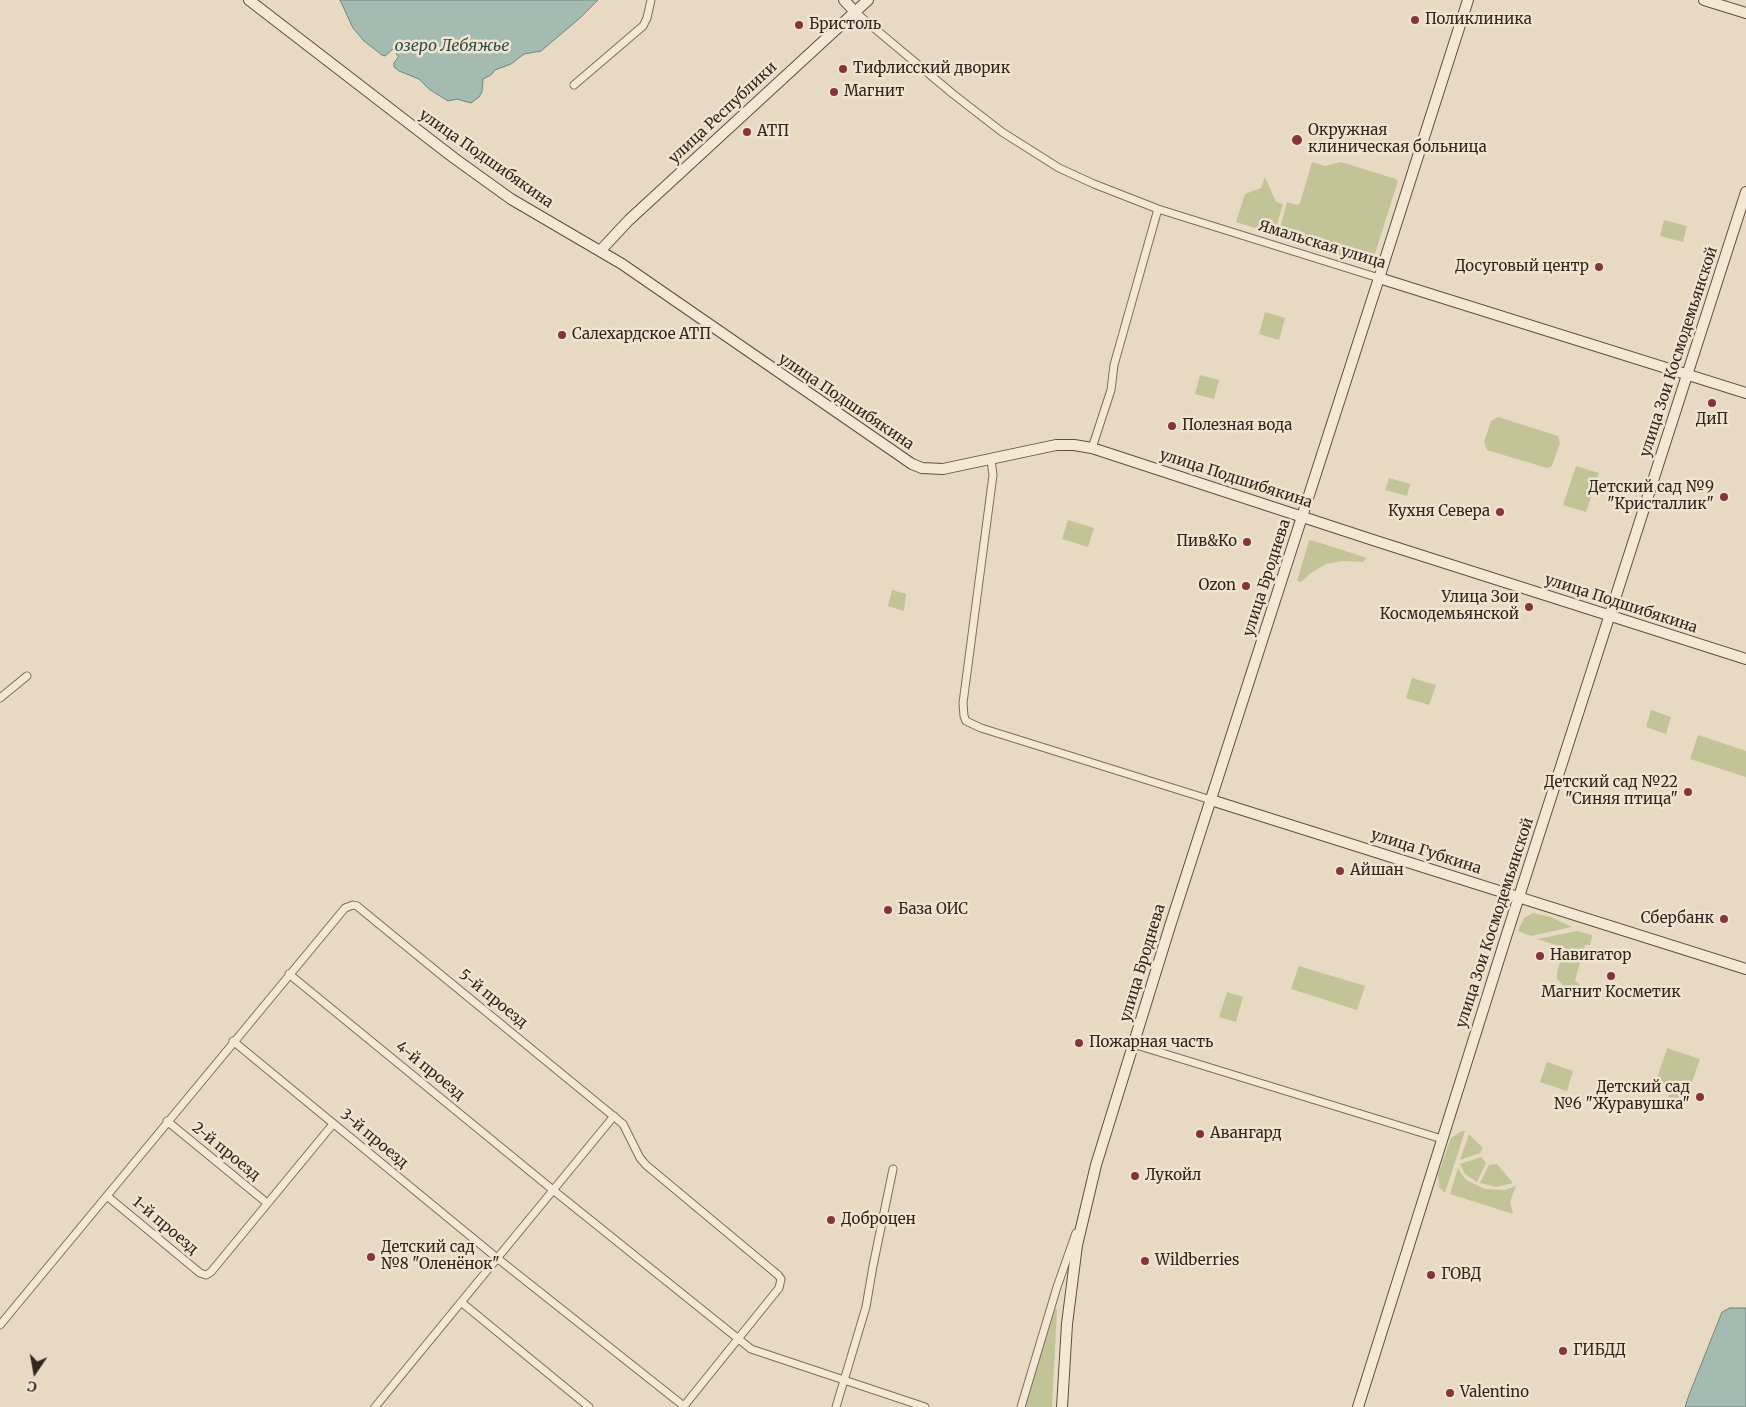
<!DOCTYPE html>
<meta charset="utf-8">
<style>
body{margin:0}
#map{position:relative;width:1746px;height:1407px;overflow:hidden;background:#e7d9c2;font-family:Merriweather,serif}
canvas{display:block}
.north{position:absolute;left:10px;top:1347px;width:50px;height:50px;-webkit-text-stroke:4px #f0e4d1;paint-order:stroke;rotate:192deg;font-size:14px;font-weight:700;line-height:20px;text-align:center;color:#31261e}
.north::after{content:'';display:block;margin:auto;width:18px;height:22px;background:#31261e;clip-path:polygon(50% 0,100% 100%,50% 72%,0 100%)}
</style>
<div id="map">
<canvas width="1746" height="1407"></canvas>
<div class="north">С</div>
</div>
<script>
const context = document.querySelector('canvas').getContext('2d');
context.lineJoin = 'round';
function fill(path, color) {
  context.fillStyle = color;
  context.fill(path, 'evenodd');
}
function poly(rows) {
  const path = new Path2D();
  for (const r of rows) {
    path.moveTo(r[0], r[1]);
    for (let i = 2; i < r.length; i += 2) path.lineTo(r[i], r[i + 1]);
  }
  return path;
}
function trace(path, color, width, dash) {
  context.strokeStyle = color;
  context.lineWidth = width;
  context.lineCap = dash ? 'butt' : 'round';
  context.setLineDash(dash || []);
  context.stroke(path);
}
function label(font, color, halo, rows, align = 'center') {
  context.font = font + ' Merriweather,serif';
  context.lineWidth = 5;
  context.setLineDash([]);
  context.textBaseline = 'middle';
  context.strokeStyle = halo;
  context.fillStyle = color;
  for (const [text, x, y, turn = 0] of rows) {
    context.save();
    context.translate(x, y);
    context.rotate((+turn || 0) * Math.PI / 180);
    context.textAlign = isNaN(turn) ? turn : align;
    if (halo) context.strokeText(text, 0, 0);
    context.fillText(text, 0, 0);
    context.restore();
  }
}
const green = poly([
 [1312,162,1325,166,1341,162,1396,179,1398,181,1372,263,1368,265,1278,235,1287,202,1297,205,1300,203],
 [1265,177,1276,202,1283,204,1274,234,1236,222,1245,194,1261,188],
 [1664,220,1687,226,1683,242,1660,236],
 [1265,312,1285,318,1279,340,1259,334],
 [1200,375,1219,380,1214,399,1195,394],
 [1498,417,1558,436,1560,443,1552,466,1547,468,1487,450,1484,442,1491,421],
 [1576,466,1599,473,1586,512,1563,505],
 [1389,478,1410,484,1407,496,1385,490],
 [1068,520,1094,528,1088,547,1062,539],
 [1311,540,1367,558,1363,562,1343,561,1326,564,1311,573,1301,582,1297,581,1309,541],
 [892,590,906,594,904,611,888,606],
 [1412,678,1436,685,1429,705,1406,698],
 [1651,710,1671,717,1666,734,1646,727],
 [1698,735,1746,751,1746,777,1690,759],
 [1533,913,1551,917,1572,927,1531,936,1518,931,1524,918],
 [1577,931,1592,935,1592,937,1590,945,1585,945,1575,980,1580,985,1577,990,1564,986,1557,979,1557,971,1565,948,1537,939],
 [1299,966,1365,986,1357,1010,1291,989],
 [1227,992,1243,997,1236,1022,1219,1017],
 [1667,1048,1700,1059,1685,1103,1668,1098,1672,1086,1656,1081],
 [1547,1062,1573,1071,1567,1091,1540,1082],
 [1462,1131,1465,1131,1445,1193,1439,1187,1438,1174,1451,1138],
 [1469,1134,1483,1148,1480,1153,1460,1160],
 [1481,1157,1486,1163,1477,1182,1465,1174,1460,1164],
 [1497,1164,1513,1183,1496,1187,1480,1183,1489,1165],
 [1458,1168,1466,1180,1485,1189,1505,1190,1516,1186,1510,1202,1513,1214,1450,1194],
 [1056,1308,1057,1310,1052,1407,1025,1407,1054,1309]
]);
const water = poly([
 [340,0,598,0,580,18,541,51,524,54,511,64,495,70,491,75,483,79,482,92,479,97,471,103,457,99,448,101,429,89,419,79,399,71,394,67,394,63,399,56,396,54,398,52,393,49,385,56,382,55,364,41,353,28,340,0],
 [1730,1308,1746,1308,1746,1407,1685,1407,1689,1395,1722,1312,1730,1308]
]);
const street = poly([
 [855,12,953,94,1002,132,1059,168,1094,184,1158,209,1379,278],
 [574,85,643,26,647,18,651,0],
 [1092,448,1111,390,1114,365,1158,209],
 [991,460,993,475,963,703,964,716,966,721,981,728,1211,800],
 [0,698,27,676],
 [289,974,553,1190,751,1349,925,1407],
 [233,1041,497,1258,685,1407],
 [1133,1044,1442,1139],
 [167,1121,267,1203],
 [107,1196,200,1273,206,1275,211,1272,333,1124],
 [461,1302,589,1407],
 [0,1325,345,908,353,905,357,906,623,1124,640,1158,646,1165,778,1275,781,1279,779,1288,684,1406],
 [375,1407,614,1116],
 [836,1407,866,1307,873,1266,893,1169],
 [1021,1407,1057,1287,1076,1233]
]);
const secondary = poly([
 [249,0,454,158,511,199,622,264,912,464,922,468,943,469,1056,445,1074,445,1092,448,1376,541,1746,659],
 [844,0,855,12],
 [1704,0,1746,13],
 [600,251,629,220,868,0],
 [1379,278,1746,393],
 [1211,800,1746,969],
 [1062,1407,1067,1324,1077,1245,1096,1165,1170,926,1379,278,1468,0],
 [1358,1407,1506,937,1746,192]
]);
const markers = [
 [1415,20,5,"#86343b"],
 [799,25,5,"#86343b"],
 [843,69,5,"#86343b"],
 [834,92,5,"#86343b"],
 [747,132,5,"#86343b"],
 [1297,140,6,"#86343b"],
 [1599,267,5,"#86343b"],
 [562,335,5,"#86343b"],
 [1712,403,5,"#86343b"],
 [1172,426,5,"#86343b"],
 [1724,497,5,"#86343b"],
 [1500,512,5,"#86343b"],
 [1247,542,5,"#86343b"],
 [1246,586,5,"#86343b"],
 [1529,607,5,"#86343b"],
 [1688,792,5,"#86343b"],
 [1340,871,5,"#86343b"],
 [888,910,5,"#86343b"],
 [1724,919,5,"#86343b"],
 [1540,956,5,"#86343b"],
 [1611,976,5,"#86343b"],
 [1079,1043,5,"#86343b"],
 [1700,1097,5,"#86343b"],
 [1200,1134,5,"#86343b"],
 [1135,1176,5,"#86343b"],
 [831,1220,5,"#86343b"],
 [371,1257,5,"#86343b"],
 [1145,1261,5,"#86343b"],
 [1431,1275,5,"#86343b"],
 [1563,1351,5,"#86343b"],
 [1450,1393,5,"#86343b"]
];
const poiNames = [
 ["Поликлиника",1425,20],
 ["Бристоль",809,25],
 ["Тифлисский дворик",853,69],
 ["Магнит",844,92],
 ["Окружная",1308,131],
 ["клиническая больница",1308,148],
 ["АТП",757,132],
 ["Досуговый центр",1589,267,"right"],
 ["Салехардское АТП",572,335],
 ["ДиП",1712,420,"center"],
 ["Полезная вода",1182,426],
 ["Детский сад №9",1714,488,"right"],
 ["\"Кристаллик\"",1714,505,"right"],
 ["Кухня Севера",1490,512,"right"],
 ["Пив&Ко",1237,542,"right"],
 ["Ozon",1236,586,"right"],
 ["Улица Зои",1519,598,"right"],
 ["Космодемьянской",1519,615,"right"],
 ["Детский сад №22",1678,783,"right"],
 ["\"Синяя птица\"",1678,800,"right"],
 ["Айшан",1350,871],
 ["База ОИС",898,910],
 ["Сбербанк",1714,919,"right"],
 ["Навигатор",1550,956],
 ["Магнит Косметик",1611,993,"center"],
 ["Пожарная часть",1089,1043],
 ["Детский сад",1690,1088,"right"],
 ["№6 \"Журавушка\"",1690,1105,"right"],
 ["Авангард",1210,1134],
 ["Лукойл",1145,1176],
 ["Доброцен",841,1220],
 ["Детский сад",381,1248],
 ["№8 \"Оленёнок\"",381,1265],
 ["Wildberries",1155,1261],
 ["ГОВД",1441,1275],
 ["ГИБДД",1573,1351],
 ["Valentino",1460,1393]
];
const streetNames = [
 ["улица Республики",723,113,-43],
 ["улица Подшибякина",486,159,35],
 ["Ямальская улица",1322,245,17],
 ["улица Зои Космодемьянской",1679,352,-72],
 ["улица Подшибякина",846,402,34],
 ["улица Подшибякина",1236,479,18],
 ["улица Броднева",1267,578,-72],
 ["улица Подшибякина",1621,604,18],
 ["улица Губкина",1426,852,18],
 ["улица Зои Космодемьянской",1495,923,-72],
 ["улица Броднева",1143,963,-73],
 ["5-й проезд",493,999,39],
 ["4-й проезд",430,1071,39],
 ["3-й проезд",374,1139,40],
 ["2-й проезд",226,1152,39],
 ["1-й проезд",165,1226,40]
];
const waterNames = [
 ["озеро Лебяжье",452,46]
];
fill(green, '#c2c498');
fill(water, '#a4bbb2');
trace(water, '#6d877e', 1);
trace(street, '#7f6c5c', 9);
trace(secondary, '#614d3f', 12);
trace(street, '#f3e8d4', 7);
trace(secondary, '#f3e8d4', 10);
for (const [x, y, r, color] of markers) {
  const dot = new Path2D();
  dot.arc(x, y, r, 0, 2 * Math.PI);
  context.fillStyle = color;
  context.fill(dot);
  trace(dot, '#f0e4d1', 2);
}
label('15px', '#31261e', '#f0e4d1', poiNames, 'left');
label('15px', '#31261e', '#f0e4d1', streetNames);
label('italic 16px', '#2f4f4a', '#f0e4d1', waterNames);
</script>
